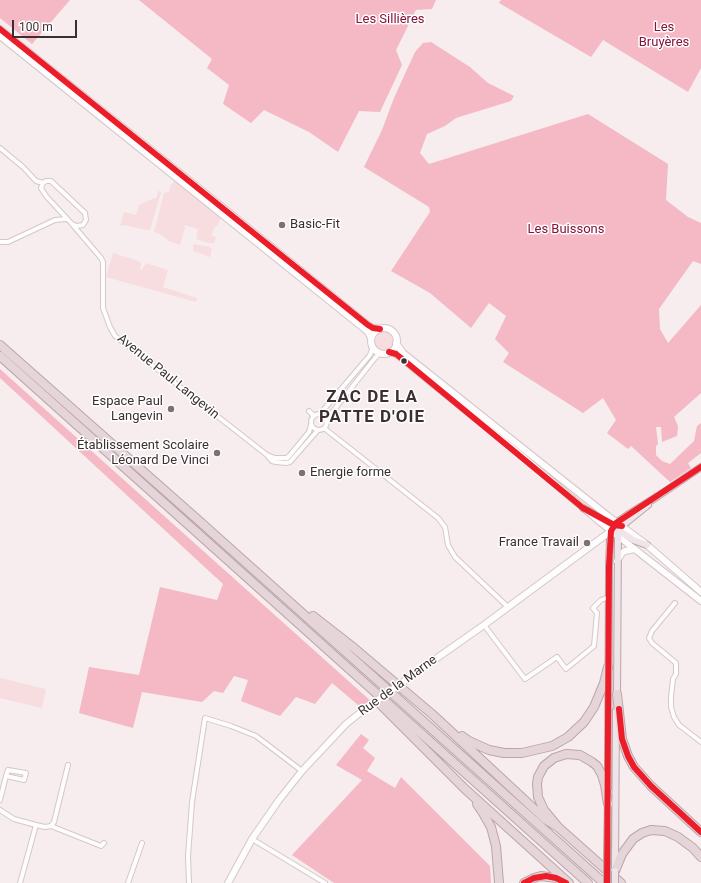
<!DOCTYPE html>
<meta charset="utf-8">
<style>
body{margin:0}
#map{position:relative;width:701px;height:883px;overflow:hidden;background:#f7ecee;font-family:Roboto,sans-serif}
canvas{display:block}
.scale{position:absolute;left:12px;top:20px;width:65px;height:18px;box-sizing:border-box;border:2px solid #3b2f31;border-top:0;padding-left:5px;font-size:12px;line-height:14px;white-space:nowrap;color:#3b2f31;-webkit-text-stroke:3px #fff;paint-order:stroke}
</style>
<div id="map">
<canvas width="701" height="883"></canvas>
<div class="scale">100 m</div>
</div>
<script>
const context = document.querySelector('canvas').getContext('2d');
context.lineJoin = 'round';
function fill(path, color) {
  context.fillStyle = color;
  context.fill(path, 'evenodd');
}
function poly(rows) {
  const path = new Path2D();
  for (const r of rows) {
    if (r.length === 3) {
      path.moveTo(r[0] + r[2], r[1]);
      path.arc(r[0], r[1], r[2], 0, 2 * Math.PI);
      continue;
    }
    path.moveTo(r[0], r[1]);
    for (let i = 2; i < r.length; i += 2) path.lineTo(r[i], r[i + 1]);
  }
  return path;
}
function trace(path, color, width, dash) {
  context.strokeStyle = color;
  context.lineWidth = width;
  context.lineCap = dash ? 'butt' : 'round';
  context.setLineDash(dash || []);
  context.stroke(path);
}
function label(font, color, halo, rows, align = 'center') {
  context.font = font + ' Roboto,sans-serif';
  context.lineWidth = 3;
  context.setLineDash([]);
  context.textBaseline = 'middle';
  context.strokeStyle = halo;
  context.fillStyle = color;
  for (const [text, x, y, turn = 0] of rows) {
    context.save();
    context.translate(x, y);
    context.rotate((+turn || 0) * Math.PI / 180);
    context.textAlign = isNaN(turn) ? turn : align;
    if (halo) context.strokeText(text, 0, 0);
    context.fillText(text, 0, 0);
    context.restore();
  }
}
const green = poly([
 [175,181,221,218,217,226,215,226,211,236,216,237,214,243,209,243,196,239,198,229,184,225,185,227,180,245,169,241,160,234,154,232,164,193,169,192,170,186],
 [158,191,161,192,150,230,146,230,124,225,120,226,124,212,136,215,139,205,157,197],
 [193,244,210,247,212,250,210,257,193,251],
 [113,253,141,262,140,269,142,270,146,263,168,270,163,287,197,298,196,302,106,277],
 [384,341,10],
 [0,678,46,689,42,708,0,698]
]);
const forest = poly([
 [0,0,70,0,32,44,0,18],
 [139,0,436,0,432,9,416,10,396,50,402,65,380,112,359,111,338,152,309,132,264,110,251,123,223,104,229,85,207,68,212,59],
 [501,0,701,0,701,68,688,92,603,40,591,57,499,3],
 [431,42,470,67,488,83,514,96,511,101,456,118,445,126,427,134,420,153,429,164,588,114,668,164,666,200,688,217,701,223,701,264,693,261,659,309,660,329,668,343,701,305,701,393,674,417,678,426,677,436,662,442,661,427,656,427,658,444,656,446,656,455,662,461,670,464,694,441,697,426,701,423,701,453,688,463,691,468,670,482,631,446,628,449,607,433,616,420,603,398,583,413,503,362,509,353,495,339,506,316,489,303,471,328,430,293,391,271,430,212,429,207,364,167,382,130,394,98,415,52,423,43],
 [0,369,373,703,364,710,332,683,315,704,296,697,280,716,241,701,248,680,234,676,223,693,214,691,202,702,142,692,133,728,79,713,89,667,139,675,160,587,217,600,223,584,0,378],
 [361,734,369,740,363,748,375,758,367,771,395,788,401,777,490,866,491,883,334,883,292,855,362,780,336,765]
]);
const street = poly([
 [0,148,23,167,36,181,43,183],
 [46,181,51,181,85,213,86,220,83,225,77,226,72,224,46,196,41,188,43,183,46,181],
 [72,224,101,258,103,262,103,308,110,327,115,336,267,455],
 [0,242,8,242,55,220,66,219],
 [309,411,314,416],
 [320,414,370,355,373,347],
 [319,422,8],
 [326,421,330,415,375,358,380,353],
 [311,425,309,432,290,455,287,458,275,458,267,455,272,461,276,462,286,463,290,462,318,430],
 [324,428,438,518,445,527,448,545,455,557,508,607],
 [675,603,652,631,649,638,652,643,676,663,676,674,673,679,671,697,671,707,674,717,679,725,701,742],
 [484,625,525,679,557,657,566,669,594,646,597,613,593,608,601,600,609,597],
 [0,800,6,776,8,770,26,773,24,780,6,776],
 [0,810,14,819,36,825],
 [51,826,101,846,104,843],
 [252,839,325,883],
 [20,883,36,825,45,827,51,826,54,822,68,765],
 [128,883,142,843],
 [189,883,188,856,192,802,205,718,231,726,256,736,302,771]
]);
const secondary = poly([
 [0,29,220,205,368,325,373,328,380,329],
 [0,36,362,327,368,332,371,338],
 [384,341,13],
 [396,343,403,353,608,516,647,545,701,592],
 [389,352,396,354,406,362,516,451,600,522,701,601],
 [617,561,622,553,625,551,635,549],
 [410,677,484,625,611,531],
 [228,883,252,839,279,800,302,771,346,724,361,712]
]);
const primary = poly([
 [583,508,607,522,617,526],
 [616,531,623,533,633,540,647,545],
 [617,698,618,534,622,526,648,505],
 [608,788,609,566,610,540,612,529,616,523,626,516,658,496,701,467],
 [607,853,608,801],
 [615,868,616,711]
]);
const highway = poly([
 [0,345,197,519,604,883],
 [0,356,588,883],
 [313,616,354,648,432,714,545,819,558,827],
 [617,694,622,739,628,756,634,767,651,786,701,832],
 [381,705,465,789,569,883],
 [462,736,469,741,489,750,504,753,522,753,552,746,568,737,584,722,594,707,604,683,608,667],
 [477,804,483,813,491,827,496,846,499,883],
 [608,804,605,785,602,775,597,766,592,762,580,755,566,754,554,758,544,766,538,777,537,784,538,797,544,810,558,827,621,883],
 [615,871,622,854,633,839,642,833,651,830,665,831,678,837,693,848,701,857],
 [524,883,534,878,541,876,556,878,563,881]
]);
const secondaryBridge = poly([
 [361,712,410,677]
]);
const primaryBridge = poly([
 [607,853,607,883],
 [615,883,615,871]
]);
const bus1 = poly([
 [0,29,368,325,373,328,380,329],
 [389,352,396,354,406,362,583,508,614,525,622,526],
 [619,709,622,739,628,756,634,767,651,786,701,832],
 [524,883,534,878,546,876,556,878,566,883],
 [607,883,609,566,611,531,616,523,701,467]
]);
const markers = [
 [282,225,4,"#7d7173"],
 [404,361,3.5,"#3b2f31"],
 [171,409,4,"#7d7173"],
 [217,453,4,"#7d7173"],
 [302,473,4,"#7d7173"],
 [587,543,4,"#7d7173"]
];
const parkNames = [
 ["Les Sillières",390,20],
 ["Les",664,28],
 ["Bruyères",664,43],
 ["Les Buissons",566,230]
];
const poiNames = [
 ["Basic-Fit",290,225,"left"],
 ["Espace Paul",163,402],
 ["Langevin",163,417],
 ["Établissement Scolaire",209,446],
 ["Léonard De Vinci",209,461],
 ["Energie forme",310,473,"left"],
 ["France Travail",579,543]
];
const streetNames = [
 ["Avenue Paul Langevin",168,377,39],
 ["Rue de la Marne",398,686,-36]
];
const districtNames = [
 ["ZAC DE LA",372,398],
 ["PATTE D'OIE",372,418]
];
fill(green, '#f7dce0');
fill(forest, '#f4b9c4');
trace(street, '#d3c8ca', 6);
trace(secondary, '#d3c8ca', 8);
trace(primary, '#bba6aa', 8);
trace(highway, '#bba6aa', 10);
trace(street, '#fefcfc', 4);
trace(secondary, '#fefcfc', 6);
trace(primary, '#efe4e7', 6);
trace(highway, '#e5d5d9', 8);
trace(secondaryBridge, '#d3c8ca', 8, []);
trace(primaryBridge, '#bba6aa', 8, []);
trace(secondaryBridge, '#fefcfc', 6);
trace(primaryBridge, '#efe4e7', 6);
trace(bus1, '#ed1c29', 6);
for (const [x, y, r, color] of markers) {
  const dot = new Path2D();
  dot.arc(x, y, r, 0, 2 * Math.PI);
  context.fillStyle = color;
  context.fill(dot);
  trace(dot, '#fff', 1.5);
}
label('13px', '#87123a', '#fff', parkNames);
label('13px', '#3b2f31', '#fff', poiNames, 'right');
label('13px', '#3b2f31', '#fff', streetNames);
context.letterSpacing = '1px';
label('bold 17px', '#3b2f31', '#fff', districtNames);
context.letterSpacing = '0px';
</script>
